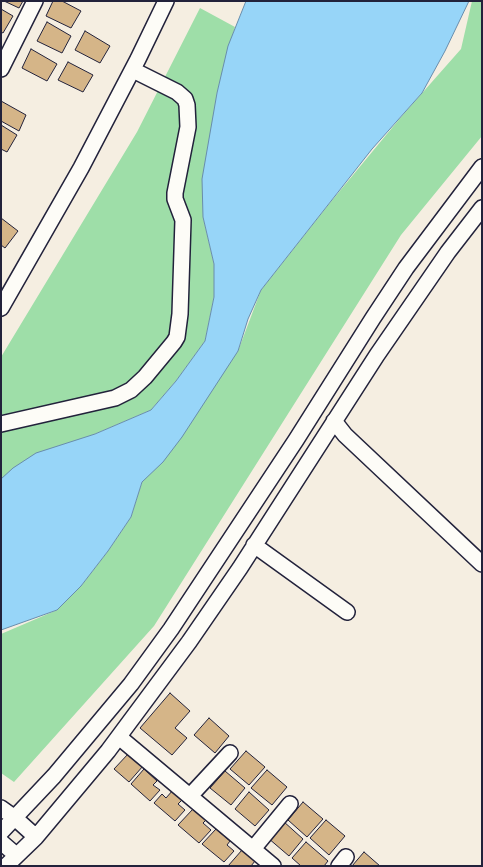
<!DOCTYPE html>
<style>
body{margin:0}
#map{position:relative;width:483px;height:867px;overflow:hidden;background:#f5eee1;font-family:"Gochi Hand",sans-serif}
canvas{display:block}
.frame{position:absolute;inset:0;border:2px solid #22223b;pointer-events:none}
</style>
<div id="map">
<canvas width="483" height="867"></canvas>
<div class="frame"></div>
</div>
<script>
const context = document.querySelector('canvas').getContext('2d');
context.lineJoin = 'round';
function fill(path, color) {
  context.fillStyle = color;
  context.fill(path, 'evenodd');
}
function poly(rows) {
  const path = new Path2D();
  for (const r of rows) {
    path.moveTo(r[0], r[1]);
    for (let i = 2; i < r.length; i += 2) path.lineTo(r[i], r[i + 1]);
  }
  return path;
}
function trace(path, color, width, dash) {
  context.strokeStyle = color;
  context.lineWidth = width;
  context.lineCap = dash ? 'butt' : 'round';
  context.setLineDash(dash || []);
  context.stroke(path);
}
const green = poly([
 [472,1,482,1,482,136,401,235,154,626,14,782,1,773,1,634,57,610,81,586,108,551,131,517,142,482,238,351,261,290,329,204,401,117,461,49],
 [200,8,235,27,217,93,203,217,214,264,214,297,205,341,176,381,151,410,95,434,1,480,1,357,137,132]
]);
const water = poly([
 [246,1,469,1,445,51,422,93,372,149,261,290,248,319,238,351,182,437,163,462,142,482,131,517,108,551,81,586,57,610,1,630,1,479,13,468,36,453,95,434,151,410,176,381,205,341,214,297,214,264,203,217,202,179,217,93,228,46,246,1]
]);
const building = poly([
 [4,1,23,1,19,8,4,1],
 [53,1,62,1,81,11,71,28,46,16,53,1],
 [1,9,13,16,3,33,1,32,1,9],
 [47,22,71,36,62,53,37,41,47,22],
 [85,31,110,46,100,63,75,50,85,31],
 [31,49,57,64,47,81,22,68,31,49],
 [68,62,93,75,83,92,58,80,68,62],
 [1,101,26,115,19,131,1,121,1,101],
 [1,125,17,135,7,152,1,149,1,125],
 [1,218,18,231,5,248,1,245,1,218],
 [170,693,190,711,175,728,187,738,172,755,140,728,170,693],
 [209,718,229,736,215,753,194,735,209,718],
 [246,751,265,767,249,785,230,769,246,751],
 [129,753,143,766,129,782,114,769,129,753],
 [144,769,157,781,153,785,160,790,150,801,131,784,144,769],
 [267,770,287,787,272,805,251,788,267,770],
 [225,771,245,788,231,805,210,788,225,771],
 [173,790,183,799,178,804,185,810,175,821,154,803,162,794,166,798,173,790],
 [249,792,269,810,255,826,235,809,249,792],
 [303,802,323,819,307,837,288,820,303,802],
 [193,809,206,820,203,823,211,830,199,843,178,825,193,809],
 [326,820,345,836,329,855,310,838,326,820],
 [283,821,303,839,289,856,268,838,283,821],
 [216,829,230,841,227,845,234,851,224,862,202,844,216,829],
 [306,842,328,861,324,866,301,866,292,858,306,842],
 [242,850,255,861,251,866,228,866,242,850],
 [364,852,380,866,352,866,364,852]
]);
const minor = poly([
 [1,69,35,1],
 [1,308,81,168,138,59,166,1],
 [334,421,345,435,482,564],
 [1,424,115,398,131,390,145,377,174,342,177,337,180,314,183,220,175,199,175,193,188,127,187,105,185,99,177,92,133,70],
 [254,545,347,612],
 [119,737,273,866],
 [190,796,230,753],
 [1,808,15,818,36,837],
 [1,832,54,776,131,684,171,629,296,440,373,318,406,268,482,167],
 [1,842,16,855],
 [253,849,290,804],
 [6,866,36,837,108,751,189,642,240,568,377,355,448,252,482,208],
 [339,866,346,857]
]);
fill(green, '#9edea8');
fill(water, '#97d5f8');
trace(water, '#688dac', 1);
fill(building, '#d5b588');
trace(building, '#22223b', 1);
trace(minor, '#22223b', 18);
trace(minor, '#fdfcf7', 15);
</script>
